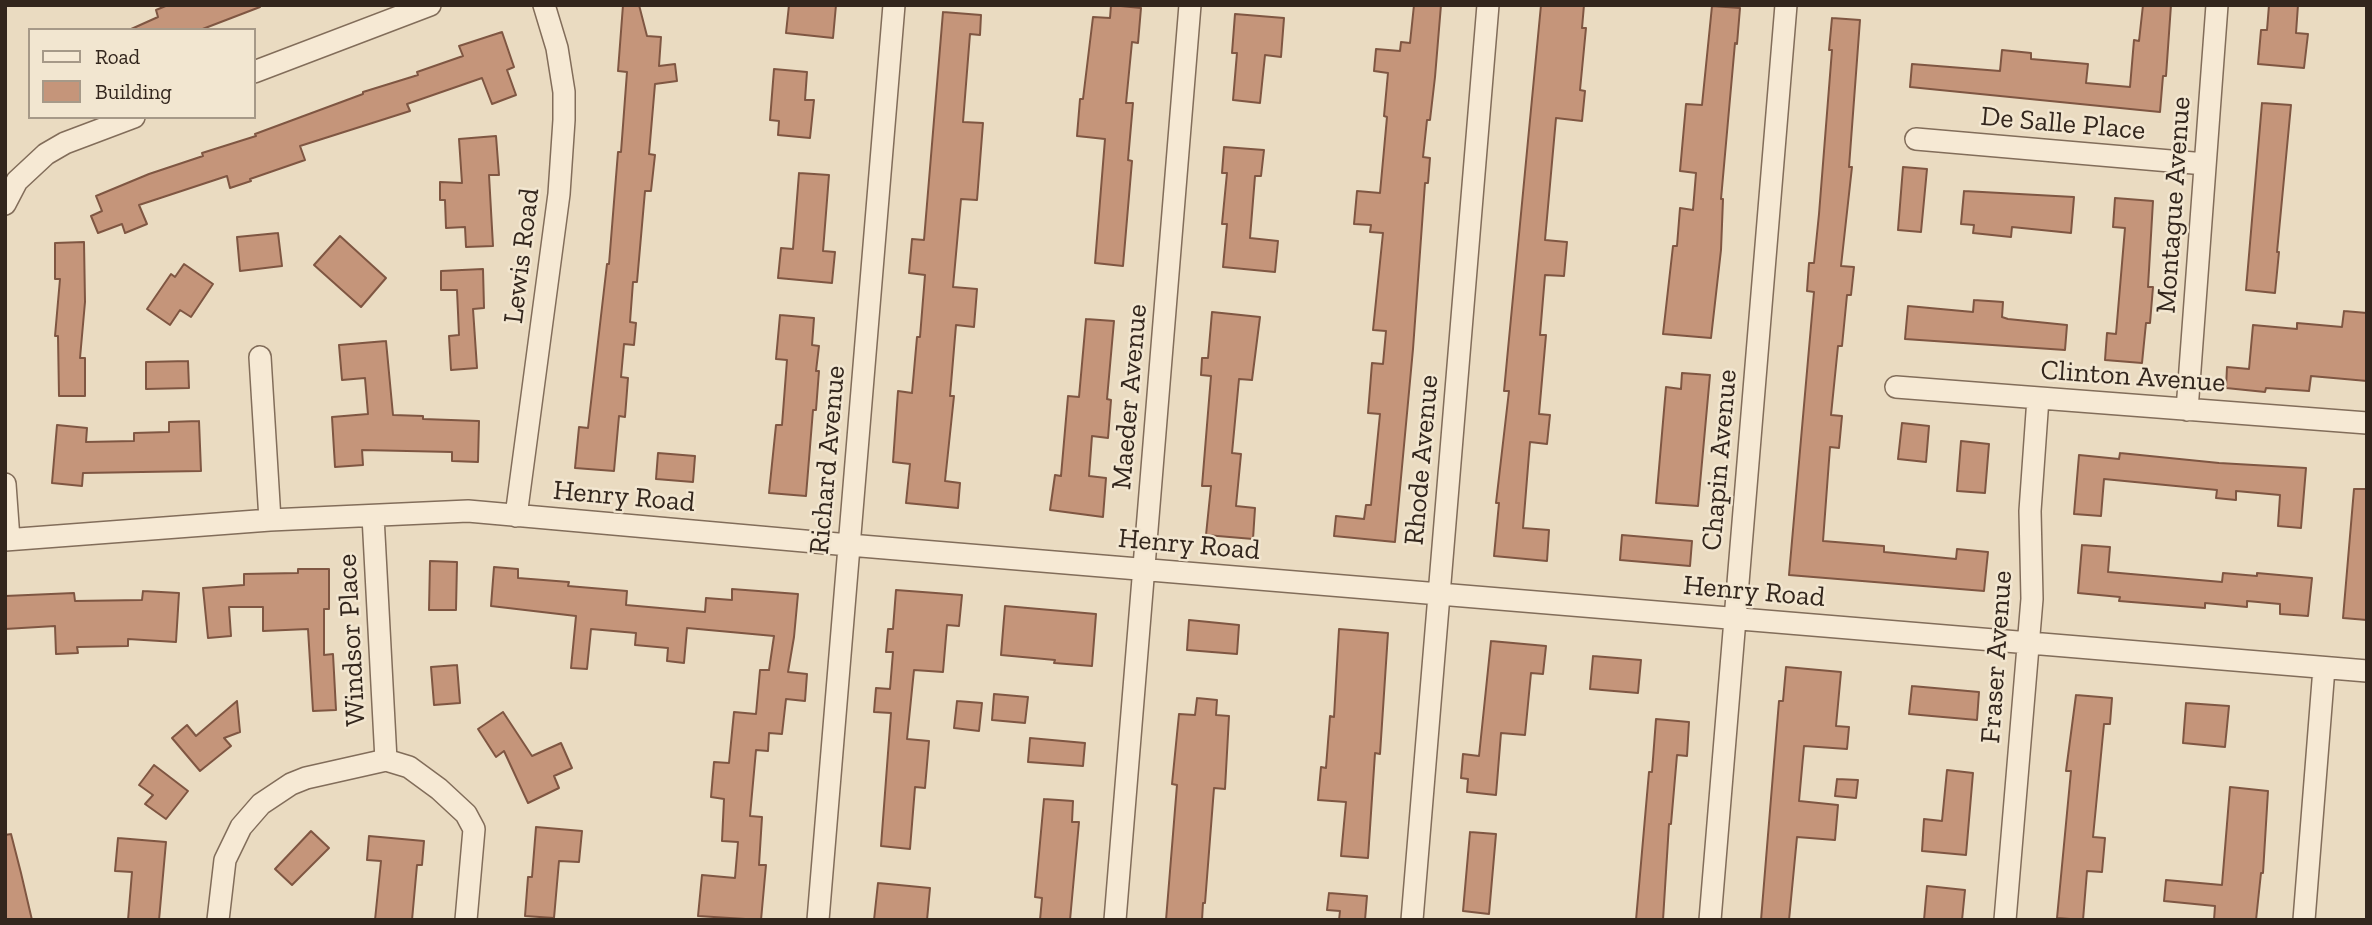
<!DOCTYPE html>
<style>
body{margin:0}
#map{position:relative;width:2372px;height:925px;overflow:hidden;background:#eadbc1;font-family:"Zilla Slab",serif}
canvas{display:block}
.frame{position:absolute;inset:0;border:7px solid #33261d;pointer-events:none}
.legend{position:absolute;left:28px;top:28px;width:228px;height:91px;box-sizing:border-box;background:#f2e6d0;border:2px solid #a69988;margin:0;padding:9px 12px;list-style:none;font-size:21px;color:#33261d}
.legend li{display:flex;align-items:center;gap:14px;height:35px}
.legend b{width:35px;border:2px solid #a69988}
</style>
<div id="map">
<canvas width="2372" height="925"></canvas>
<div class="frame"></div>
<ul class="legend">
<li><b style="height:9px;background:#f6e9d4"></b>Road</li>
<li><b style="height:19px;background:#c5957a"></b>Building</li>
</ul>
</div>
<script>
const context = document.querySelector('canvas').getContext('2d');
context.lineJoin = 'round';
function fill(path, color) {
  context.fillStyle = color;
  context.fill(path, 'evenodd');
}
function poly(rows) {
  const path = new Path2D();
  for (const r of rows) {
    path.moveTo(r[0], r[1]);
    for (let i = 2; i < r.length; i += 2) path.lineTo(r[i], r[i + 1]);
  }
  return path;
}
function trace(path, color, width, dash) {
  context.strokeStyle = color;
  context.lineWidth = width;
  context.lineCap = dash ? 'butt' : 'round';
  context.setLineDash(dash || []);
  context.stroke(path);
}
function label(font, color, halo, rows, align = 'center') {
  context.font = font + ' "Zilla Slab",serif';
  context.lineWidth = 5;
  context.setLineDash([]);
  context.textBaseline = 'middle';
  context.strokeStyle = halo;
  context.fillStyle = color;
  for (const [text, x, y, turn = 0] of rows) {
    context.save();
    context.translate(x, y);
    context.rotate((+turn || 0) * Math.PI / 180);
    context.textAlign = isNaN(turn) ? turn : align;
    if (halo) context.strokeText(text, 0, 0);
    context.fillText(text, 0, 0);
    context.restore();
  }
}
const building = poly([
 [168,5,260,5,260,7,200,30,129,30,158,17,156,10,168,5],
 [623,5,639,5,647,36,661,37,659,66,675,64,677,81,655,84,649,154,655,155,651,191,645,191,637,282,633,282,630,322,636,323,634,345,624,344,621,377,628,378,625,417,619,416,614,471,575,468,579,427,588,428,607,264,609,264,618,152,621,152,627,72,618,71,623,5],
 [789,5,836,5,833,38,786,33,789,5],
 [1111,5,1141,8,1138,43,1132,42,1126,103,1133,103,1128,160,1132,161,1123,266,1095,263,1105,139,1077,136,1080,99,1083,99,1093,17,1110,18,1111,5],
 [1414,5,1441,5,1435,77,1430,120,1427,120,1423,157,1430,158,1428,183,1425,183,1413,349,1395,542,1334,536,1336,516,1364,519,1366,505,1371,505,1380,414,1368,413,1372,363,1383,364,1386,331,1373,330,1383,233,1370,232,1371,225,1354,224,1357,191,1380,193,1387,117,1384,116,1388,73,1374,71,1376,49,1400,51,1401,42,1410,43,1414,5],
 [1541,5,1584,5,1582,28,1586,28,1580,90,1585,91,1582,121,1556,118,1545,240,1567,242,1564,276,1545,275,1540,335,1546,335,1539,414,1550,415,1547,444,1530,442,1523,528,1549,530,1547,561,1494,556,1499,503,1496,503,1509,391,1504,391,1541,5],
 [2143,5,2171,5,2166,76,2163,76,2160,112,1910,87,1912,64,2000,71,2002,50,2031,53,2031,59,2088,64,2086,83,2130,87,2134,40,2139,41,2143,5],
 [2269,5,2298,5,2296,33,2308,34,2304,68,2258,64,2261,30,2267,30,2269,5],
 [1712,6,1740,8,1737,44,1735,43,1721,199,1723,199,1721,250,1711,338,1663,334,1673,246,1677,246,1680,208,1693,210,1696,173,1680,171,1686,104,1702,105,1712,6],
 [943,12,981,15,980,35,970,34,963,122,983,123,977,200,961,199,953,287,977,289,974,327,956,325,950,396,954,396,945,481,960,483,958,508,906,503,910,464,893,462,898,391,912,393,917,337,920,337,925,275,909,273,912,239,924,240,943,12],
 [1235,14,1284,18,1281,57,1265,55,1260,103,1233,100,1237,53,1232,53,1235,14],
 [1832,18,1860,20,1849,167,1852,167,1841,266,1854,267,1851,295,1847,295,1842,346,1838,346,1831,415,1842,416,1839,448,1830,447,1823,541,1884,546,1884,552,1956,559,1957,549,1988,552,1984,591,1789,575,1814,292,1807,291,1809,263,1814,263,1819,214,1832,50,1829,50,1832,18],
 [502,32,514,67,507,70,516,95,492,104,482,78,407,104,410,111,300,146,305,160,250,179,251,181,230,188,227,176,139,205,147,224,125,233,122,224,98,233,91,216,102,211,96,196,149,174,203,156,202,153,256,136,255,134,363,94,363,92,418,75,417,72,463,56,459,46,502,32],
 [774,69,807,72,805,100,814,100,810,138,778,135,779,121,770,120,774,69],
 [2262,103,2291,105,2277,252,2279,252,2275,293,2246,290,2262,103],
 [496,136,499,175,489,175,493,246,466,247,465,227,446,228,445,200,440,200,440,182,462,183,459,139,496,136],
 [1224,147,1264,150,1261,176,1255,176,1250,238,1278,241,1275,272,1223,267,1227,224,1222,224,1227,173,1222,173,1224,147],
 [1903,167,1927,169,1921,232,1898,230,1903,167],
 [799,173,829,175,823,251,835,252,832,283,778,278,781,248,793,249,799,173],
 [1964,191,2074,197,2071,233,2012,227,2011,237,1973,233,1974,225,1961,224,1964,191],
 [2115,198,2153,201,2148,287,2153,287,2150,323,2146,323,2142,363,2105,360,2107,333,2116,334,2125,228,2113,227,2115,198],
 [278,233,282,266,240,271,237,237,278,233],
 [340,236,386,278,361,307,314,265,340,236],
 [84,242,85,302,80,358,85,358,85,396,59,396,58,336,55,336,60,279,55,279,55,243,84,242],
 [184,264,213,284,191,317,180,310,170,325,147,309,171,274,175,277,184,264],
 [483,269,484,308,473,309,477,368,451,370,449,336,459,335,457,290,441,290,441,271,483,269],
 [1974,300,2003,302,2002,317,2008,319,2067,325,2065,350,1905,339,1908,306,1973,312,1974,300],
 [2344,311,2367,313,2367,381,2311,376,2309,391,2266,388,2265,392,2226,388,2227,367,2249,369,2253,325,2297,329,2297,323,2342,327,2344,311],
 [1212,312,1260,317,1252,380,1239,379,1232,453,1241,454,1236,506,1255,508,1253,539,1206,535,1211,486,1202,486,1211,376,1201,375,1202,358,1208,358,1212,312],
 [780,315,814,318,812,345,819,346,816,371,819,371,816,410,813,410,806,496,769,493,776,425,782,425,787,360,776,359,780,315],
 [1086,319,1114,321,1107,399,1111,400,1108,438,1092,436,1089,476,1106,478,1103,517,1050,510,1055,475,1061,476,1068,396,1079,397,1086,319],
 [386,341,393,415,423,416,423,419,479,421,478,462,452,461,452,452,362,450,363,465,335,467,332,417,368,414,365,378,342,380,339,345,386,341],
 [188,361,189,388,146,389,146,362,188,361],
 [1682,373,1710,375,1698,506,1656,503,1666,387,1681,389,1682,373],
 [199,421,201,471,83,473,82,486,52,483,57,425,87,428,86,442,134,441,134,433,169,432,169,422,199,421],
 [1902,423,1929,426,1926,462,1898,459,1902,423],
 [1961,441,1989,444,1985,493,1957,491,1961,441],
 [658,453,695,456,693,482,656,479,658,453],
 [2120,453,2219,463,2306,468,2301,528,2278,526,2280,495,2236,491,2236,500,2216,498,2217,490,2104,479,2101,516,2074,514,2079,455,2119,459,2120,453],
 [2354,489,2367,489,2367,620,2343,618,2354,489],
 [1622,535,1692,541,1690,566,1620,560,1622,535],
 [2082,545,2110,547,2108,572,2222,582,2223,573,2257,576,2257,573,2312,578,2308,616,2280,614,2280,604,2247,601,2247,607,2205,603,2205,608,2119,601,2120,597,2078,593,2082,545],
 [430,561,457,562,456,610,429,610,430,561],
 [494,567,518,569,518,578,569,582,568,586,627,591,626,605,705,612,706,598,732,600,732,589,798,594,794,637,788,672,807,674,805,701,786,699,782,734,769,733,768,751,756,750,750,816,762,817,759,865,766,865,761,920,698,916,702,875,735,878,738,842,722,841,724,799,711,797,714,762,729,763,734,712,756,714,760,670,769,670,774,636,687,628,684,663,667,661,668,648,635,645,636,633,591,629,587,669,571,668,576,616,491,606,494,567],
 [298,569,329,569,329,609,324,609,324,655,333,654,336,710,313,711,308,629,263,631,263,607,229,607,231,636,208,638,203,588,244,585,244,574,298,573,298,569],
 [896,590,962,595,959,626,947,625,943,672,914,670,907,739,929,741,925,788,915,787,910,849,881,846,891,713,874,712,876,688,890,689,893,652,886,652,888,629,893,629,896,590],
 [143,591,179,593,176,642,128,639,128,646,77,647,78,653,56,654,55,626,5,629,5,596,74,593,75,601,142,600,143,591],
 [1005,606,1096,614,1092,666,1054,663,1055,660,1001,655,1005,606],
 [1189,620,1239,625,1237,654,1187,650,1189,620],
 [1339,629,1388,633,1380,754,1375,753,1368,858,1341,856,1346,802,1318,800,1321,767,1326,768,1330,716,1334,717,1339,629],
 [1491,641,1546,646,1543,674,1531,673,1525,735,1501,733,1496,795,1467,792,1468,779,1461,778,1463,754,1479,756,1491,641],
 [1593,656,1641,660,1638,693,1590,689,1593,656],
 [457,665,460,703,434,705,431,667,457,665],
 [1786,667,1841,672,1836,726,1849,727,1847,749,1804,746,1799,801,1838,805,1835,840,1797,837,1789,920,1761,920,1779,701,1783,701,1786,667],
 [1912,686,1979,692,1977,720,1909,714,1912,686],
 [994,694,1028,697,1025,723,992,720,994,694],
 [2076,695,2112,698,2110,724,2104,724,2093,837,2105,838,2102,872,2087,871,2083,920,2057,918,2071,771,2066,771,2076,695],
 [1197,698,1217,700,1216,715,1229,716,1225,789,1214,788,1205,903,1203,903,1202,920,1166,920,1177,785,1172,784,1179,714,1195,715,1197,698],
 [237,701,240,732,224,738,231,746,200,771,172,738,187,725,196,736,237,701],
 [957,701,982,703,979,731,954,728,957,701],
 [2186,703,2229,706,2225,747,2183,743,2186,703],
 [503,712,532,756,561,743,572,768,554,776,559,788,528,803,504,751,496,757,478,729,503,712],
 [1656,719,1689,722,1687,756,1677,755,1671,824,1669,824,1663,920,1636,920,1649,772,1652,772,1656,719],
 [1030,738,1085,743,1083,766,1028,762,1030,738],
 [154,765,188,791,166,819,145,804,153,795,139,785,154,765],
 [1947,770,1973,773,1966,855,1922,851,1924,819,1942,821,1947,770],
 [1837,779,1858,780,1856,798,1835,796,1837,779],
 [2230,787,2268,791,2263,873,2261,873,2256,920,2214,920,2215,906,2164,901,2166,880,2222,885,2230,787],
 [1044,799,1073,801,1072,822,1079,822,1070,920,1040,920,1042,898,1035,897,1044,799],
 [536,827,582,831,579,862,559,861,554,918,525,916,528,877,532,877,536,827],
 [311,831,329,848,292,885,275,869,311,831],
 [1470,832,1496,834,1489,914,1463,911,1470,832],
 [11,834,21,873,32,920,5,920,5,835,11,834],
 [369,836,424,841,422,865,417,865,412,920,375,920,381,861,367,860,369,836],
 [118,838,166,842,159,920,128,920,132,872,115,871,118,838],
 [878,883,930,888,927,920,874,920,878,883],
 [1927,886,1965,890,1962,920,1924,920,1927,886],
 [1329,893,1367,896,1365,920,1339,920,1340,911,1327,910,1329,893]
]);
const minor = poly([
 [254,72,430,5],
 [1916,139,2205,164],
 [5,204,17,181,46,154,65,143,134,117],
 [260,357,270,520],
 [1896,387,2367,423],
 [2187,410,2217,5],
 [5,484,9,539],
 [373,516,386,760],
 [516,516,559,194,564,120,564,92,557,48,544,5],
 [5,540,270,520,468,511,849,545,2367,671],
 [218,920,225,860,241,827,261,804,291,784,306,778,386,760,409,767,439,789,466,814,474,829,466,920],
 [818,920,894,5],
 [1115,920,1190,5],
 [1412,920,1488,5],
 [1710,920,1786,5],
 [2005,920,2032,599,2030,511,2038,398],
 [2304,920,2324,668]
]);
const streetNames = [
 ["De Salle Place",2063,124,5],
 ["Montague Avenue",2174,205,-86],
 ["Lewis Road",522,256,-83],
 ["Clinton Avenue",2133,377,4],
 ["Maeder Avenue",1130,397,-85],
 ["Richard Avenue",828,460,-85],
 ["Rhode Avenue",1422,460,-85],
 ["Chapin Avenue",1720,460,-85],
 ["Henry Road",624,497,5],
 ["Henry Road",1189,545,5],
 ["Henry Road",1754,592,5],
 ["Windsor Place",352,640,-93],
 ["Fraser Avenue",1997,657,-86]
];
fill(building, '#c5957a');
trace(building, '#7f5642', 2);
trace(minor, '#826d5a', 24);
trace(minor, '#f6e9d4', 21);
label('28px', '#33261d', '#f2e6d0', streetNames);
</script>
